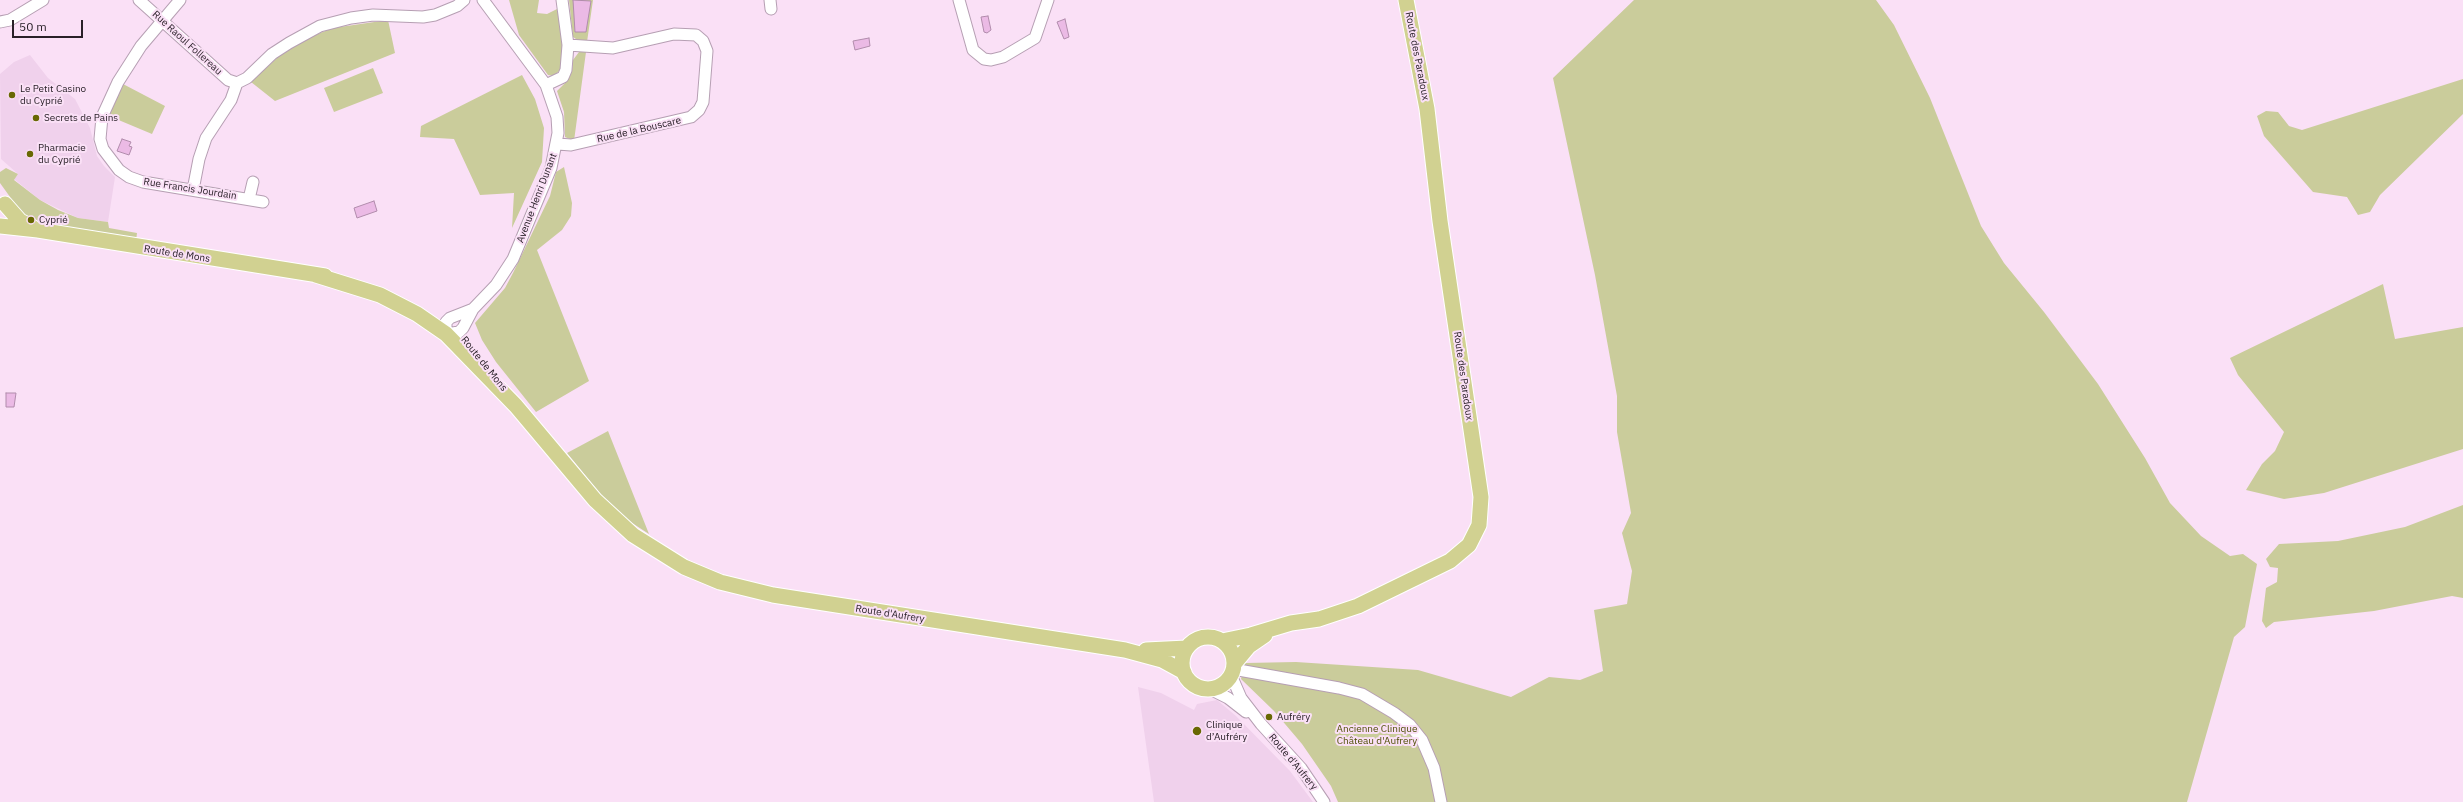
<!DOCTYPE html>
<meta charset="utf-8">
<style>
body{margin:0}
#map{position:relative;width:2463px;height:802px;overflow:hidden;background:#fae0f6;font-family:"IBM Plex Sans",sans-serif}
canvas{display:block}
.scale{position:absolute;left:12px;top:20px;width:71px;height:18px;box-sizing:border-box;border:2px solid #292028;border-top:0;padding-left:5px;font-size:12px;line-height:14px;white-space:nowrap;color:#292028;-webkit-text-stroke:3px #fae0f6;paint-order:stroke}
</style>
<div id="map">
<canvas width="2463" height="802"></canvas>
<div class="scale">50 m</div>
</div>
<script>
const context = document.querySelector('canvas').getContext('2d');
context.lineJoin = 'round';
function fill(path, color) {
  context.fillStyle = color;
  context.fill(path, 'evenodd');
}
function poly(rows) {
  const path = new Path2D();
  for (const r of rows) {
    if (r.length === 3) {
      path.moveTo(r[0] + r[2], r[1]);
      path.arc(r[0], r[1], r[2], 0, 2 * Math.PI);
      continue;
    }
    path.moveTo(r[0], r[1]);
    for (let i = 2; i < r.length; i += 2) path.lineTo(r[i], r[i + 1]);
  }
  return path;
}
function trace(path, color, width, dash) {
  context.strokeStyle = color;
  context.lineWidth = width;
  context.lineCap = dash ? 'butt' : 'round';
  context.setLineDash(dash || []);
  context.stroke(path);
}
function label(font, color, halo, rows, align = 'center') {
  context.font = font + ' "IBM Plex Sans",sans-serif';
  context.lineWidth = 4;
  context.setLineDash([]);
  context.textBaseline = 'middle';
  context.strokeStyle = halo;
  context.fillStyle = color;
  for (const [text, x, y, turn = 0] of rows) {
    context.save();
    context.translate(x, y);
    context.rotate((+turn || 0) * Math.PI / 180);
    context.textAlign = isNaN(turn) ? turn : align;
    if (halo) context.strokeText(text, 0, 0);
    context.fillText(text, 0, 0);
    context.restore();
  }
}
const built = poly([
 [30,55,48,78,75,99,90,128,97,156,104,166,115,177,108,222,78,218,40,200,14,179,18,174,1,159,0,74,14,62],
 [1138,687,1161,693,1194,710,1197,704,1217,700,1236,716,1290,771,1313,802,1154,802]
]);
const green = poly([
 [509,0,539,0,537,13,547,14,559,8,563,49,562,68,554,76,548,75,519,35],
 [569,0,593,0,587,42,579,41,573,37],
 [1634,0,1876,0,1894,25,1930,98,1981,226,2004,263,2044,312,2098,384,2145,458,2170,503,2201,536,2230,556,2243,554,2257,564,2245,627,2234,637,2187,802,1338,802,1331,786,1302,744,1274,711,1241,679,1245,663,1296,662,1418,670,1511,697,1549,677,1580,680,1603,671,1594,610,1627,604,1632,571,1622,533,1631,513,1617,432,1617,396,1595,275,1553,78],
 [388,20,395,53,275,101,251,82,280,55,310,37,333,28],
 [579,52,586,52,574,141,565,137,564,112,557,91,568,80,572,71,573,60],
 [373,68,383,93,334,112,324,88],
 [522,75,535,99,544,128,542,162,512,228,514,193,480,195,454,139,420,137,421,126],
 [2463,79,2463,114,2380,195,2370,212,2358,215,2347,197,2313,192,2264,136,2257,116,2266,111,2278,112,2289,126,2302,130],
 [123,84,165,106,152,134,109,116],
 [564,167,572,203,571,216,562,230,537,250,589,381,536,412,496,362,482,340,475,323,505,288,513,273,550,196,556,172],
 [6,168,18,174,14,180,40,200,58,210,78,218,108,222,109,228,137,233,136,241,52,226,23,215,0,183,0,172],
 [2383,284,2395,339,2463,327,2463,449,2324,493,2284,499,2246,490,2262,464,2275,451,2284,432,2238,375,2230,358],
 [608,431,649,534,629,521,602,496,567,453],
 [2463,505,2463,598,2452,596,2374,611,2274,622,2266,628,2262,621,2266,588,2277,582,2278,568,2270,567,2266,559,2279,544,2338,541,2405,527]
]);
const water = poly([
 [573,0,591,1,586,32,575,32,573,0],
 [988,16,991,30,987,33,984,32,981,17,988,16],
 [1065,19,1069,37,1064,39,1057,22,1065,19],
 [869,38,870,46,855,50,853,41,869,38],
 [122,139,131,142,129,146,132,147,129,155,117,151,122,139],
 [374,201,377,211,357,218,354,208,374,201],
 [6,393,16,393,14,407,6,407,6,393]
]);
const minor = poly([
 [139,0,228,80,237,83,247,78,272,54,289,43,320,26,351,18,373,15,423,17,435,15,457,6,464,0],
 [180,0,141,46,118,82,102,117,100,139,103,149,119,170,129,177,143,182,263,202],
 [770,0,771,9],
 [959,0,973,50,984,59,991,60,1003,57,1035,38,1048,0],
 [0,22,10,20,43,0],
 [546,85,563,77,566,70,568,45,562,0],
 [558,144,571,145,691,117,699,110,703,102,707,51,703,41,696,35,674,34,613,48,568,45],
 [193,190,199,159,206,138,231,100,237,83],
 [249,199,253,182],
 [473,309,450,318,446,322,446,334,459,332,463,328,473,309,496,285,513,259,551,168,558,133,557,117,546,85,483,0],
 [1233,669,1339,688,1362,694,1394,713,1410,725,1422,740,1434,768,1441,802],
 [1231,675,1241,698,1261,724,1301,768,1324,802],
 [1210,689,1228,698,1246,712]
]);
const major = poly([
 [5,204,20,221,32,227],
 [0,226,38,230,325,276],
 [316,275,380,295,417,314,446,334,516,406,595,500,633,535,684,567,720,582,773,595,1125,650,1162,660,1184,672],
 [1208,663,26],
 [1222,641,1251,635,1291,623,1319,619,1358,606,1450,561,1469,545,1479,525,1481,497,1440,221,1427,109,1406,0],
 [1146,650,1187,648],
 [1234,664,1249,646,1265,635]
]);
const markers = [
 [12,95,4,"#686803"],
 [36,118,4,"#686803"],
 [30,154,4,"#686803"],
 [31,220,4,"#686803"],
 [1269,717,4,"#686803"],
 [1197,731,5,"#686803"]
];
const streetNames = [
 ["Rue Raoul Follereau",187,43,42],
 ["Route des Paradoux",1417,56,79],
 ["Rue de la Bouscare",639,130,-13],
 ["Rue Francis Jourdain",190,189,9],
 ["Avenue Henri Dunant",537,198,-69],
 ["Route de Mons",177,254,9],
 ["Route de Mons",484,364,51],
 ["Route des Paradoux",1463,376,82],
 ["Route d'Aufrery",890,614,9],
 ["Route d'Aufrery",1293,762,50]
];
const poiNames = [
 ["Le Petit Casino",20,89],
 ["du Cyprié",20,101],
 ["Secrets de Pains",44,118],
 ["Pharmacie",38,148],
 ["du Cyprié",38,160],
 ["Cyprié",39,220],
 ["Aufréry",1277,717],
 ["Clinique",1206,725],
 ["d’Aufréry",1206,737]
];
const parkNames = [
 ["Ancienne Clinique",1377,729],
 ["Château d'Aufrery",1377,741]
];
fill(built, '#f0d1ec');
fill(green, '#cacc9b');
fill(water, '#ebbae5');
trace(water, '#b18cac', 1);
trace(minor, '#b69fb3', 13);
trace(major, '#fff', 17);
trace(minor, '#fff', 11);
trace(major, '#d1d191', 15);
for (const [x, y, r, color] of markers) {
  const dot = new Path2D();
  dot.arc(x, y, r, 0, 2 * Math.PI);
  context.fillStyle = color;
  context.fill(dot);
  trace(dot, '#fae0f6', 1.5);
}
label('10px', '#292028', '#fae0f6', streetNames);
label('10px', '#292028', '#fae0f6', poiNames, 'left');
label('10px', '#4e4f05', '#fae0f6', parkNames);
</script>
